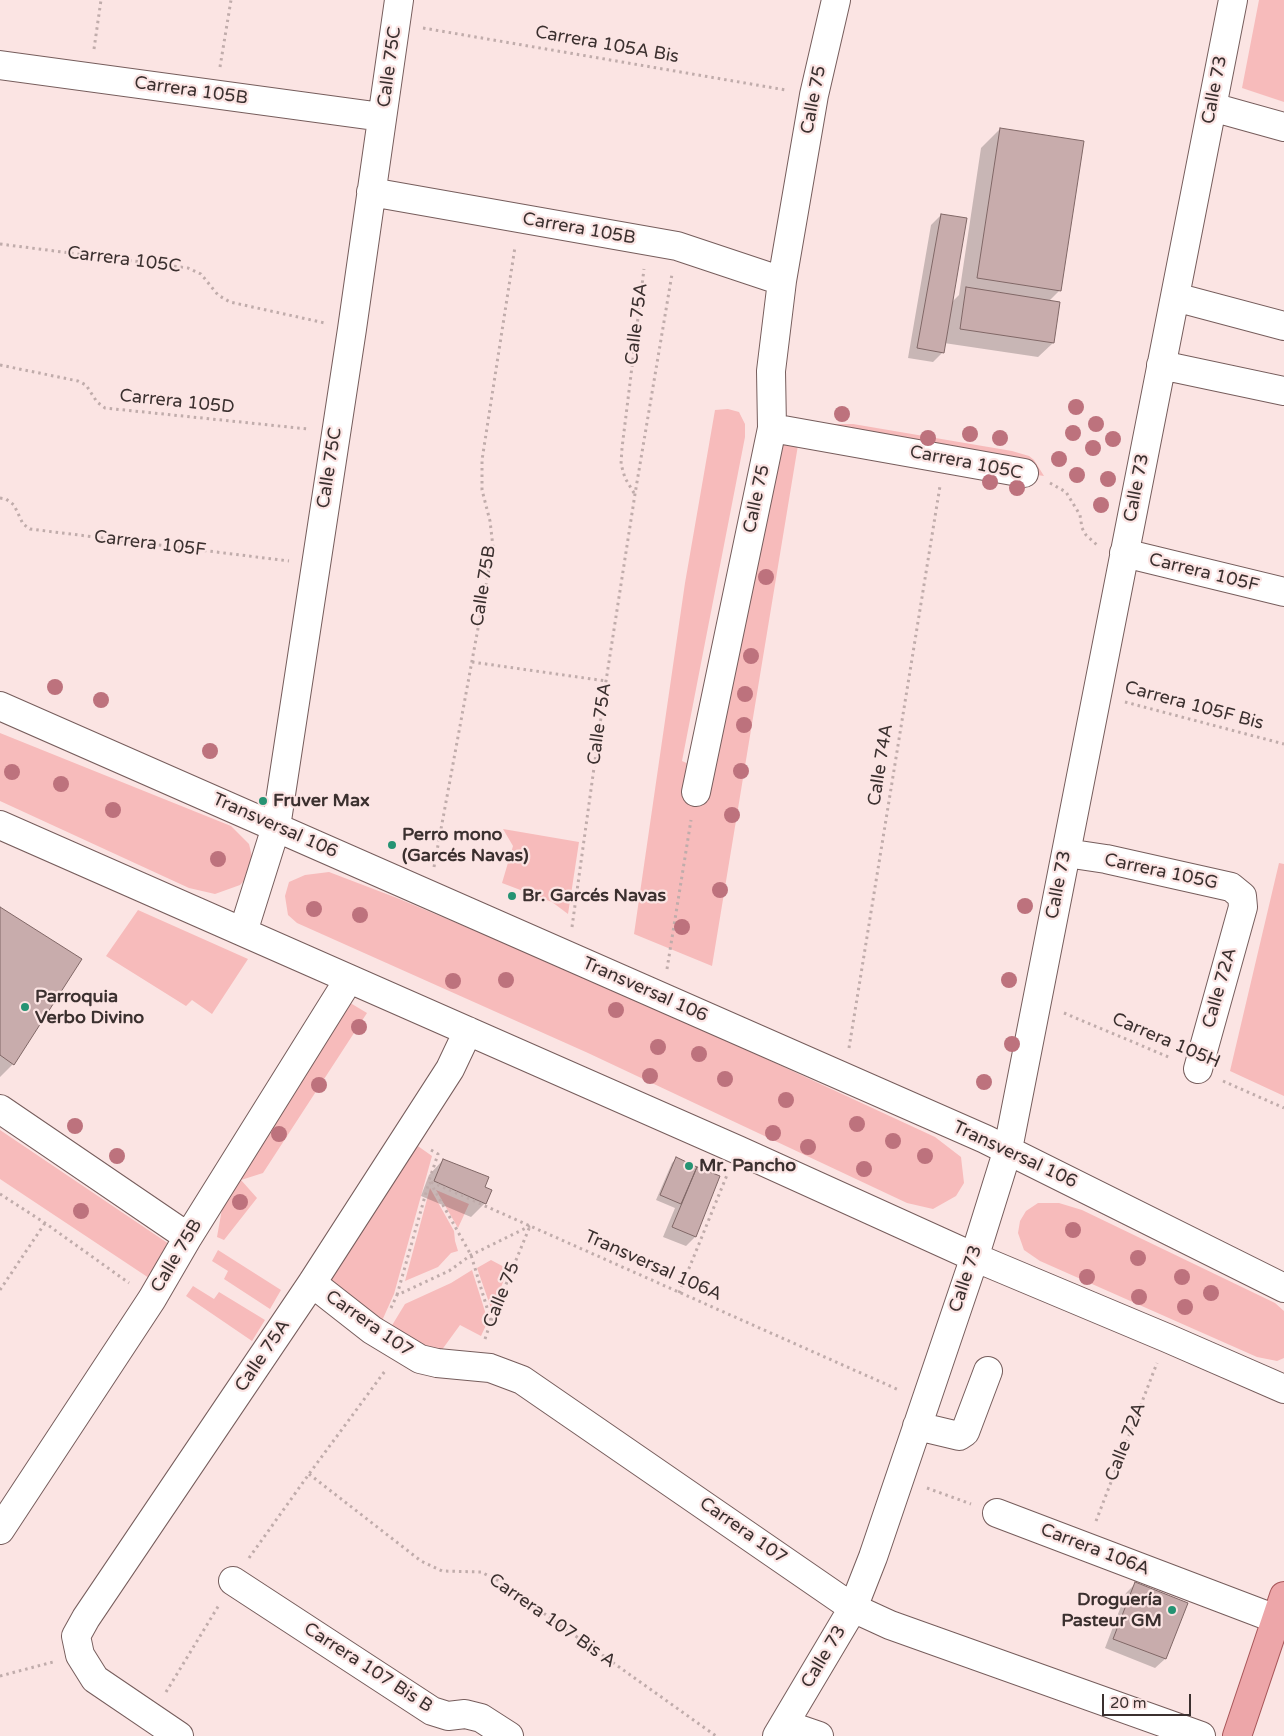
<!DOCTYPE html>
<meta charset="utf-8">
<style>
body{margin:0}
#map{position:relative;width:1284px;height:1736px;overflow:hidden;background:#fbe4e3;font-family:"Varela Round",sans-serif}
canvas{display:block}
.scale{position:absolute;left:1102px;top:1694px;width:89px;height:22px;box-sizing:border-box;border:2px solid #3b302f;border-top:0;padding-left:6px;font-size:15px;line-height:18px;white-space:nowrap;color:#3b302f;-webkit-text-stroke:4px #fbe4e3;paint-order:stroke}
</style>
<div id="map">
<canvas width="1284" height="1736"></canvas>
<div class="scale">20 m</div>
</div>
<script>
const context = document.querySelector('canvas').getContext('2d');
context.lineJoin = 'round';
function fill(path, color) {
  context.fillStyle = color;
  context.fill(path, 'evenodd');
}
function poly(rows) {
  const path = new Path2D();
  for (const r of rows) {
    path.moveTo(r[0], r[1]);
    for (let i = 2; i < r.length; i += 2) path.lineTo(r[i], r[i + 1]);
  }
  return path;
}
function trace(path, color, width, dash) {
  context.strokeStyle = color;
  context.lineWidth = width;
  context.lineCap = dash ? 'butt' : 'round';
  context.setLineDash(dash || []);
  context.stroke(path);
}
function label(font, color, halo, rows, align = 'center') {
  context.font = font + ' "Varela Round",sans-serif';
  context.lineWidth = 4.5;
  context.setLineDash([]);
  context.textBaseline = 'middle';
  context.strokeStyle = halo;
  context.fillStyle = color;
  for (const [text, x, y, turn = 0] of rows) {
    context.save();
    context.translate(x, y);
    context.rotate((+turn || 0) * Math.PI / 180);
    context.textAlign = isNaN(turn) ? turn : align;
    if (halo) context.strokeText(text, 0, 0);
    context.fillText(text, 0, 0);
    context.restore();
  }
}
const green = poly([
 [1259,0,1284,0,1284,102,1242,88],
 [728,409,739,412,745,424,745,437,682,761,691,765,761,443,818,424,853,424,1012,451,1029,456,1034,460,1044,476,799,439,712,966,634,934,685,583,715,410],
 [0,733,231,826,249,844,255,869,240,885,215,894,189,888,0,801],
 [503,829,579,842,568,914,552,902,502,883,513,846],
 [1279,863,1284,864,1284,1096,1230,1071],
 [329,872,397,898,626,994,935,1137,961,1157,964,1183,956,1196,933,1209,907,1203,588,1053,297,923,288,915,285,896,289,882,305,875],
 [138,910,248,959,212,1014,192,1000,186,1006,106,956],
 [347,1001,367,1013,263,1173,241,1180,257,1198,224,1240,217,1237,225,1192],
 [0,1130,169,1244,149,1278,0,1179],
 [415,1144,432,1156,394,1294,381,1323,327,1280],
 [430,1188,454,1231,455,1241,458,1251,451,1253,438,1267,405,1281],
 [436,1190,469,1204,458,1228],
 [1038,1203,1059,1203,1082,1210,1275,1303,1284,1311,1284,1358,1277,1361,1257,1357,1040,1261,1024,1250,1018,1233,1020,1221,1026,1211],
 [218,1250,281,1290,270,1309,224,1279,228,1271,212,1261],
 [491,1260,508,1269,492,1311,477,1268],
 [472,1270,488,1321,481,1336,460,1325,436,1358,391,1327,405,1304,451,1283],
 [193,1286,214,1299,219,1292,265,1320,252,1341,186,1296]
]);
const shadow = poly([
 [1000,129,1060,290,1049,301,1059,303,1053,343,1038,357,944,343,943,352,933,362,908,358,931,225,941,215,951,303,959,295,981,148],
 [0,908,13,1064,0,1077],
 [676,1159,719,1177,695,1237,686,1246,663,1237,675,1208,656,1200,672,1163],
 [443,1160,483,1187,485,1203,471,1217,421,1196,429,1175],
 [1136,1583,1186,1604,1165,1659,1155,1668,1105,1648,1126,1593]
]);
const building = poly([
 [1000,128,1084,141,1061,291,977,278,1000,128],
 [941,214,967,218,944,353,917,348,941,214],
 [966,287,1060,302,1054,343,960,329,966,287],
 [0,907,82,959,14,1065,0,1055,0,907],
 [676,1157,697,1167,681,1204,660,1195,676,1157],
 [443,1159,489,1177,485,1187,492,1190,486,1204,434,1181,443,1159],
 [697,1167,720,1176,696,1237,672,1227,697,1167],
 [1135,1582,1188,1603,1166,1659,1113,1639,1135,1582]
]);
const path = poly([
 [423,28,786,90],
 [94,49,101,0],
 [220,67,231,0],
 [0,244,188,268,201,274,218,295,230,302,325,323],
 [0,365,78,381,86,385,97,402,105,408,308,429],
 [1050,483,1066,492,1080,515,1082,528,1086,535,1097,545],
 [634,493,625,478,621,464,622,448,644,269],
 [0,498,6,499,14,505,23,524,30,529,289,561],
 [472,662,606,681],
 [1125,702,1284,744],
 [434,867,493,547,490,521,482,490,482,460,515,247],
 [572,927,606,681,635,494,672,274],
 [667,969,691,820],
 [1064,1013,1171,1058],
 [849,1048,940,486],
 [1223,1081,1284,1108],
 [431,1150,438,1154,429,1181,899,1390],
 [430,1182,471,1255,491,1321],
 [0,1194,45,1223,129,1283],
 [0,1290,45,1223],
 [679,1293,727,1175],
 [397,1295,429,1182],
 [391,1308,397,1295,449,1271,471,1255,530,1226],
 [485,1339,491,1321,530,1226],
 [309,1474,421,1561,442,1571,481,1572,497,1580,716,1736],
 [927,1488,971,1504],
 [1096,1521,1157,1363],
 [249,1558,309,1474,385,1371],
 [0,1676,53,1662],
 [166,1692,219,1605]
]);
const minor = poly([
 [0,65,382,117],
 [1212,107,1284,127],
 [371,192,677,246,782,281],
 [1175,297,1284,326],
 [1161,365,1284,391],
 [772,428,1024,473],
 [1124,553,1284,592],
 [0,706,985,1139,1284,1288],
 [696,792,772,428,771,371,782,281,814,95,836,0],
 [0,825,738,1150,974,1257,1167,1338,1284,1389],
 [1066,853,1106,859,1231,887,1242,896,1243,907,1198,1069],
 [243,932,276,827,352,329,399,0],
 [0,1109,188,1237],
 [312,1283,372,1330,420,1359,437,1363,490,1368,522,1380,853,1608,890,1625,1201,1736],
 [917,1426,959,1436,965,1432,988,1371],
 [997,1513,1276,1619],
 [0,1530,152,1299,188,1237,349,979],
 [233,1581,432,1711,448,1716,465,1714,481,1718,509,1736],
 [784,1724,819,1736],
 [179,1736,95,1679,80,1655,76,1636,86,1618,312,1283,450,1069,468,1031],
 [777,1736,853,1608,873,1557,970,1271,1008,1149,1233,0]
]);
const major = poly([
 [1237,1736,1284,1596]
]);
const trees = [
 [1076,407],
 [842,414],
 [1096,424],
 [1073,433],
 [970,434],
 [928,438],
 [1000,438],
 [1113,439],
 [1093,448],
 [1059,459],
 [1077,475],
 [1108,479],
 [990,482],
 [1017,488],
 [1101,505],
 [766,577],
 [751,656],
 [55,687],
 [745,694],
 [101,700],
 [744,725],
 [210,751],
 [741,771],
 [12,772],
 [61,784],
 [113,810],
 [732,815],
 [218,859],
 [720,890],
 [1025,906],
 [314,909],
 [360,915],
 [682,927],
 [506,980],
 [1009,980],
 [453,981],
 [616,1010],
 [359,1027],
 [1012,1044],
 [658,1047],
 [699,1054],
 [650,1076],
 [725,1079],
 [984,1082],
 [319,1085],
 [786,1100],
 [857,1124],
 [75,1126],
 [773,1133],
 [279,1134],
 [893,1141],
 [808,1147],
 [117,1156],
 [925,1156],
 [864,1169],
 [240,1202],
 [81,1211],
 [1073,1230],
 [1138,1258],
 [1087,1277],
 [1182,1277],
 [1211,1293],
 [1139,1297],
 [1185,1307]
];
const markers = [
 [263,801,5,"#259373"],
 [392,845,5,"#259373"],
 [512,896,5,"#259373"],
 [25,1007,5,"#259373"],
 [689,1166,5,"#259373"],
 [1172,1610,5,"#259373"]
];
const streetNames = [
 ["Carrera 105A Bis",607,45,10],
 ["Calle 75C",390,67,-82],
 ["Calle 73",1215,90,-79],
 ["Carrera 105B",191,91,8],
 ["Calle 75",814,100,-79],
 ["Carrera 105B",579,229,10],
 ["Carrera 105C",124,260,7],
 ["Calle 75A",637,324,-83],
 ["Carrera 105D",177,402,6],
 ["Carrera 105C",966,463,11],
 ["Calle 75C",330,468,-81],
 ["Calle 73",1137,488,-79],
 ["Calle 75",757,499,-78],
 ["Carrera 105F",150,544,7],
 ["Carrera 105F",1204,573,14],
 ["Calle 75B",484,586,-81],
 ["Carrera 105F Bis",1194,706,15],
 ["Calle 75A",600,724,-82],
 ["Calle 74A",881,765,-81],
 ["Transversal 106",275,826,24],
 ["Carrera 105G",1161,872,12],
 ["Calle 73",1059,885,-79],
 ["Calle 72A",1220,988,-74],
 ["Transversal 106",645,990,24],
 ["Carrera 105H",1166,1041,23],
 ["Transversal 106",1015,1155,25],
 ["Calle 75B",177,1256,-59],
 ["Transversal 106A",653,1266,24],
 ["Calle 73",966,1279,-72],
 ["Calle 75",502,1295,-68],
 ["Carrera 107",369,1324,35],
 ["Calle 75A",263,1356,-56],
 ["Calle 72A",1126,1442,-69],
 ["Carrera 107",743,1531,35],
 ["Carrera 106A",1095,1550,21],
 ["Carrera 107 Bis A",552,1621,35],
 ["Calle 73",824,1657,-59],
 ["Carrera 107 Bis B",368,1668,33]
];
const poiNames = [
 ["Fruver Max",273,801],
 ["Perro mono",402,835],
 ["(Garcés Navas)",402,856],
 ["Br. Garcés Navas",522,896],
 ["Parroquia",35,997],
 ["Verbo Divino",35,1018],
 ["Mr. Pancho",699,1166],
 ["Droguería",1162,1600,"right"],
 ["Pasteur GM",1162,1621,"right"]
];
fill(green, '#f7bbbb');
fill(shadow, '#0003');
fill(building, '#c8acac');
trace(building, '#806766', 1);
trace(minor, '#765d5c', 30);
trace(major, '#a75659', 30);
trace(path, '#c0acab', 3, [2.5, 4]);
trace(minor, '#fff', 28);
trace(major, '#eda6a9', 28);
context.fillStyle = '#bd727d';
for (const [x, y] of trees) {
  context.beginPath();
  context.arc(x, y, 8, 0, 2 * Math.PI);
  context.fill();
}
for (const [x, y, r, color] of markers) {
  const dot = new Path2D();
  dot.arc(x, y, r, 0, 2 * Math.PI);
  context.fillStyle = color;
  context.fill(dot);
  trace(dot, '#fbe4e3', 2);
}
label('18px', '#3b302f', '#fbe4e3', streetNames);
label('bold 18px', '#3b302f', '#fbe4e3', poiNames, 'left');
</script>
